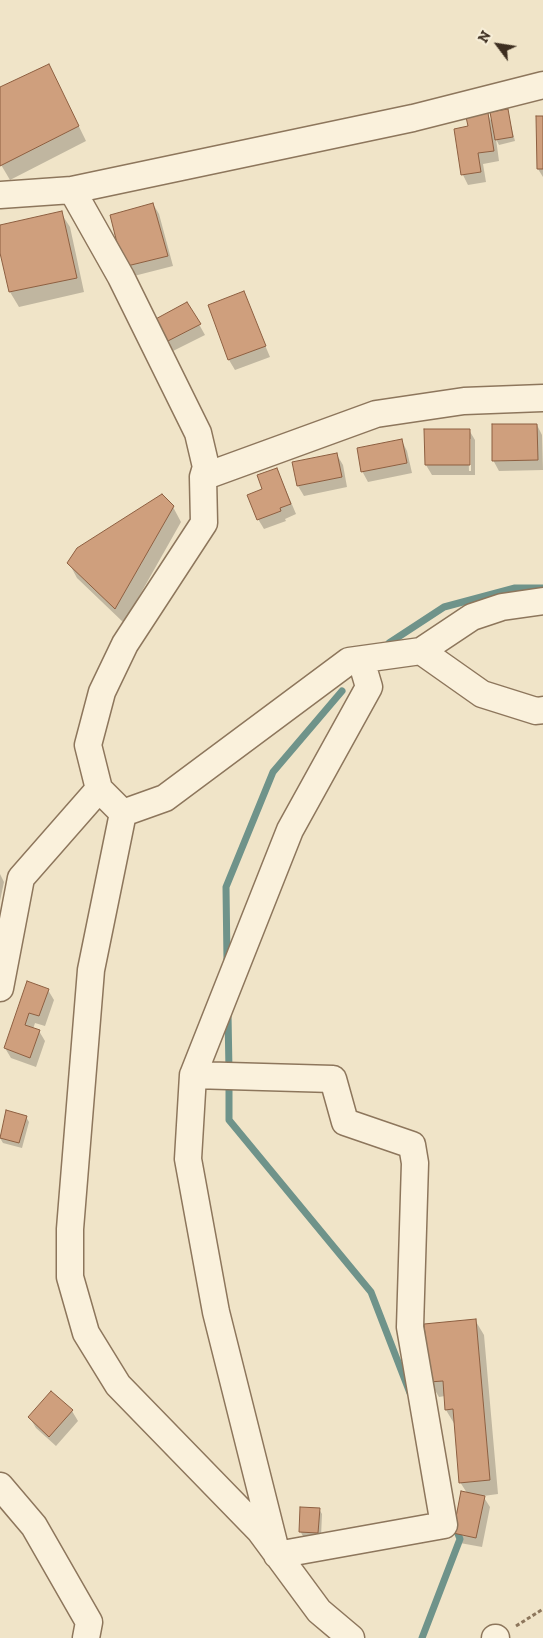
<!DOCTYPE html>
<style>
body{margin:0}
#map{position:relative;width:543px;height:1638px;overflow:hidden;background:#f0e4c8;font-family:"Zilla Slab",serif}
canvas{display:block}
.north{position:absolute;left:473px;top:20px;width:50px;height:50px;-webkit-text-stroke:4px #f7eed8;paint-order:stroke;rotate:301deg;font-size:14px;font-weight:700;line-height:20px;text-align:center;color:#3d2e20}
.north::after{content:'';display:block;margin:auto;width:18px;height:22px;background:#3d2e20;clip-path:polygon(50% 0,100% 100%,50% 72%,0 100%)}
</style>
<div id="map">
<canvas width="543" height="1638"></canvas>
<div class="north">N</div>
</div>
<script>
const context = document.querySelector('canvas').getContext('2d');
context.lineJoin = 'round';
function fill(path, color) {
  context.fillStyle = color;
  context.fill(path, 'evenodd');
}
function poly(rows) {
  const path = new Path2D();
  for (const r of rows) {
    path.moveTo(r[0], r[1]);
    for (let i = 2; i < r.length; i += 2) path.lineTo(r[i], r[i + 1]);
  }
  return path;
}
function trace(path, color, width, dash) {
  context.strokeStyle = color;
  context.lineWidth = width;
  context.lineCap = dash ? 'butt' : 'round';
  context.setLineDash(dash || []);
  context.stroke(path);
}
const shadow = poly([
 [49,65,86,141,10,180,0,163,0,89],
 [507,110,515,141,499,145,496,139,499,161,483,164,486,182,468,185,463,175,456,130,469,127,488,115,493,124],
 [543,117,543,177,538,169],
 [153,204,159,214,173,266,130,277,124,267],
 [61,213,70,227,84,292,19,307,10,292,0,247,0,226],
 [243,293,270,357,235,370,229,360],
 [187,303,205,335,171,352,154,321],
 [537,425,542,435,543,470,499,471,493,460],
 [469,430,475,440,475,475,432,475,426,465],
 [468,439,471,439,471,471,469,471],
 [402,441,407,451,412,473,368,482,362,471],
 [337,455,343,465,347,487,304,496,298,486],
 [277,469,296,514,285,519,286,521,264,529,258,519,264,490],
 [173,507,181,522,124,623,77,578,69,563],
 [0,874,4,882,0,901],
 [28,983,48,990,54,1000,45,1026,35,1023,33,1029,39,1031,45,1041,36,1067,11,1058,5,1048],
 [7,1112,26,1117,29,1122,22,1148,3,1143,0,1138],
 [475,1320,484,1335,498,1494,483,1496,490,1507,482,1547,460,1543,454,1533,467,1493,460,1482,455,1425,446,1410,445,1396,439,1397,430,1382],
 [72,1411,78,1421,56,1446,36,1428,30,1418],
 [319,1509,322,1514,321,1537,303,1536,300,1531]
]);
const stream = poly([
 [389,643,444,607,515,588,543,588],
 [227,961,226,887,273,772,342,691],
 [228,1014,229,1071],
 [229,1082,229,1120,371,1292,410,1393],
 [422,1638,460,1539,455,1526]
]);
const building = poly([
 [49,64,79,126,0,166,0,87,49,64],
 [508,109,513,137,495,140,490,112,508,109],
 [488,113,494,151,478,153,481,172,461,175,454,129,468,126,466,117,488,113],
 [536,116,543,116,543,169,537,169,536,116],
 [153,203,168,256,123,267,110,215,153,203],
 [62,211,77,278,9,292,0,253,0,225,62,211],
 [244,291,266,346,228,360,208,305,244,291],
 [187,302,201,324,164,343,152,321,187,302],
 [492,424,537,424,538,460,492,461,492,424],
 [424,429,470,429,470,465,425,465,424,429],
 [402,439,407,463,361,472,357,448,402,439],
 [337,453,342,477,297,486,292,462,337,453],
 [277,468,291,504,280,508,281,511,257,520,247,495,262,489,257,475,277,468],
 [162,494,174,506,115,609,67,563,77,548,162,494],
 [27,981,49,989,39,1016,29,1013,25,1025,40,1030,30,1058,4,1048,27,981],
 [6,1110,27,1116,19,1143,0,1138,6,1110],
 [476,1319,490,1480,459,1483,453,1409,445,1410,443,1381,429,1382,424,1324,476,1319],
 [51,1391,73,1410,49,1437,28,1417,51,1391],
 [461,1491,485,1496,476,1538,453,1533,461,1491],
 [300,1507,320,1508,318,1533,299,1532,300,1507]
]);
const path = poly([
 [516,1626,543,1609]
]);
const minor = poly([
 [72,190,121,277,198,433,206,467,203,477,204,523,125,644,102,692,88,745,99,789,123,813],
 [0,195,72,190,413,118,543,85],
 [203,477,376,414,464,401,543,398],
 [421,651,472,617,502,607,543,601],
 [123,813,91,970,70,1229,70,1277,86,1333,118,1385,260,1531,319,1611,351,1638],
 [123,813,165,798,349,661,421,651,482,694,536,711,543,710],
 [0,988,21,878,99,789],
 [193,1075,333,1079,345,1122,412,1145,415,1163,410,1327,444,1525,277,1555,216,1312,188,1159,193,1075,290,830,369,687,361,660],
 [0,1486,34,1526,89,1622,86,1638],
 [495,1638,496,1638]
]);
fill(shadow, '#0003');
trace(stream, '#6f938a', 7);
fill(building, '#cf9f7d');
trace(building, '#8d5f41', 1);
trace(minor, '#8d765c', 29);
trace(path, '#8d765c', 3, [4, 2.5]);
trace(minor, '#faf1dc', 26);
</script>
